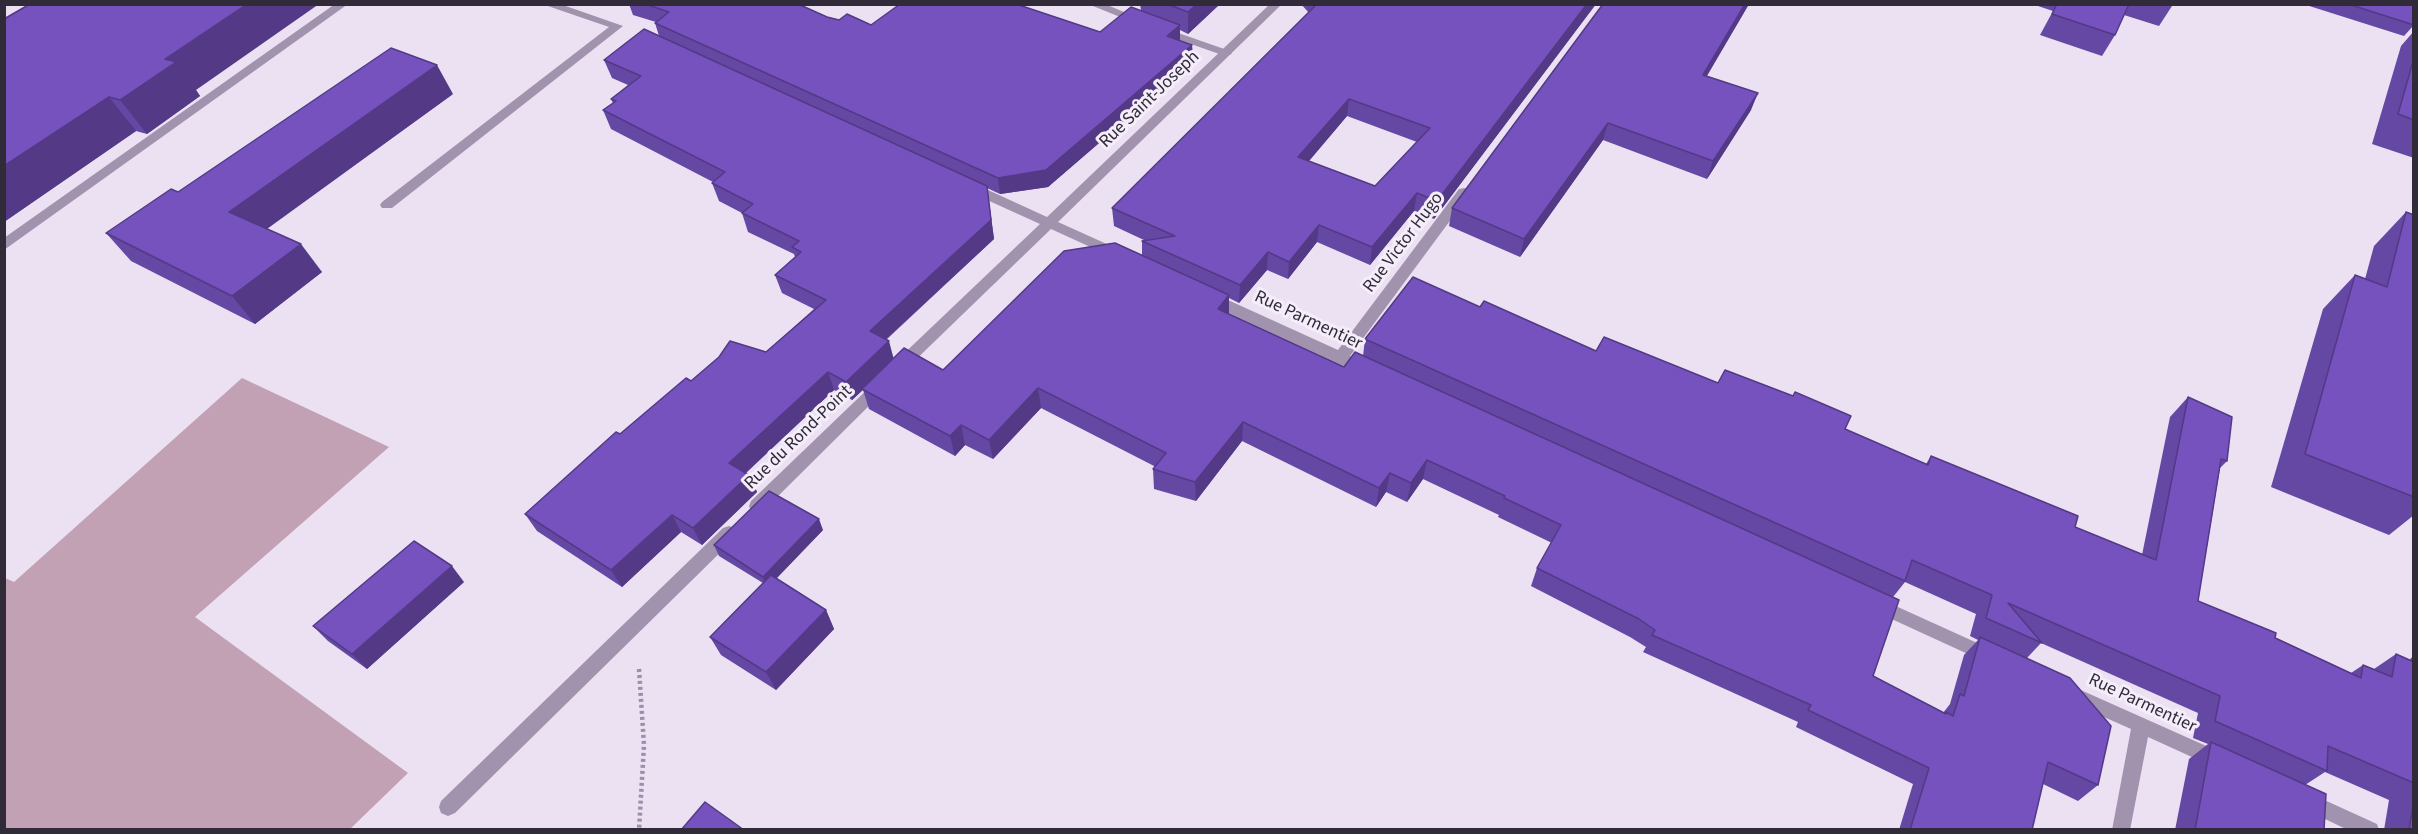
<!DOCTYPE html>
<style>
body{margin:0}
#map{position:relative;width:2418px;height:834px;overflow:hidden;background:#ebe1f2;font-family:"Source Sans 3",sans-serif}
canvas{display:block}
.frame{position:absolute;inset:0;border:6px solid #312b39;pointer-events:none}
</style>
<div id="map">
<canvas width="2418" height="834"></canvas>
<div class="frame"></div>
</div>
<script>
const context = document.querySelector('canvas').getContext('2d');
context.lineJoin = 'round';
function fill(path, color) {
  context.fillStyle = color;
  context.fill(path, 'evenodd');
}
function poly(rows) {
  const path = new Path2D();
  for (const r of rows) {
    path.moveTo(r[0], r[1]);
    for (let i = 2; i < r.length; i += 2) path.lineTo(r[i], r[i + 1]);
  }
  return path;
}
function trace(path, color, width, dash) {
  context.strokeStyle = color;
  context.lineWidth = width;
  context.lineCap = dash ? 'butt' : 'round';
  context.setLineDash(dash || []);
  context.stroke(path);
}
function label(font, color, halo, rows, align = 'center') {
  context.font = font + ' "Source Sans 3",sans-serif';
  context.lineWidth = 6;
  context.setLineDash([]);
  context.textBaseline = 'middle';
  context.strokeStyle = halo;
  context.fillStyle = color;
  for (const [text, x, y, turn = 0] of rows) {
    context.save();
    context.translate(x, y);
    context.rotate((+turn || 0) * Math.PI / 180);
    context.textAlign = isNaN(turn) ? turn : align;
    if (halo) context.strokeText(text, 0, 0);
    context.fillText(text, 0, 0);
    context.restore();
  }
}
const green = poly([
 [242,378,389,447,195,617,408,773,350,829,5,829,5,578,14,582]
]);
const path = poly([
 [639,669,644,745,639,830]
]);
const service = poly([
 [335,4,348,4,4,250,4,238,335,4],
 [542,4,560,4,623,26,392,208,382,208,380,205,382,202,609,27,542,4],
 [1088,4,1105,4,1145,21,1139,24,1135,23,1088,4],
 [1161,27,1230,51,1232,53,1230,55,1222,55,1157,32,1155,30,1161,27]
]);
const minor = poly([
 [1270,4,1282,4,1058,222,1120,250,1122,253,1120,256,1110,256,1051,229,904,371,894,371,892,367,894,363,1040,224,965,190,964,187,965,184,975,184,1047,217,1270,4],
 [1464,188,1469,189,1470,192,1469,195,1350,356,1370,365,1372,369,1370,373,1360,373,1335,362,1207,303,1205,299,1212,294,1217,295,1338,350,1459,189,1464,188],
 [880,380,887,386,885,390,763,511,757,512,751,511,749,506,751,501,875,382,880,380],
 [729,526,735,528,737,533,735,538,455,813,448,816,441,813,439,807,441,801,723,528,729,526],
 [1878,598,1995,651,1998,656,1995,661,1989,664,1983,661,1872,610,1870,605,1872,600,1878,598],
 [2074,687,2222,753,2225,759,2222,765,2216,768,2148,737,2130,830,2112,830,2131,729,2068,701,2065,695,2068,689,2074,687],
 [2309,793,2377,824,2379,830,2348,830,2302,808,2300,802,2302,796,2309,793]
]);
const wall = poly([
 [629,4,798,4,827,17,839,20,871,25,1100,32,1141,10,1140,4,1220,4,1188,34,1180,30,1180,41,1192,45,1193,62,1048,187,1000,194,987,188,994,239,886,340,894,359,943,370,1142,255,1142,241,1146,241,1114,226,1112,208,1309,13,1301,4,1596,4,1434,219,1414,211,1370,265,1317,242,1288,279,1267,270,1239,303,1229,298,1229,314,1344,367,1363,356,1365,339,1480,307,1596,351,1718,383,1845,429,1926,464,1931,456,2075,527,2142,555,2170,417,2188,397,2227,461,2220,468,2198,601,2351,673,2363,665,2374,669,2396,654,2410,660,2411,658,2414,656,2414,830,2384,830,2389,800,2325,772,2305,785,2324,830,2175,830,2189,759,2208,744,2193,738,2198,713,2041,643,2027,658,2098,785,2078,801,2043,784,2032,830,1899,830,1913,784,1796,727,1798,722,1643,652,1646,647,1630,637,1531,586,1537,568,1552,543,1498,517,1499,515,1423,479,1407,502,1386,492,1376,507,1242,441,1196,501,1154,489,1153,469,1156,467,1041,408,993,459,965,445,955,456,869,409,863,390,852,400,834,390,746,473,749,475,757,492,702,545,681,532,622,587,537,531,525,514,620,434,691,381,766,352,814,309,782,293,775,275,795,257,794,254,748,232,742,213,719,201,712,183,713,182,611,129,603,110,613,103,611,99,628,85,612,78,604,60,659,36,655,23,656,22,633,15],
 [1347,116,1417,142,1375,186,1309,161],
 [1905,582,1976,614,1970,636,1978,640,1964,655,1950,704,1943,713,1873,676,1893,597],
 [1603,4,1749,4,1707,76,1751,110,1707,179,1603,140,1520,257,1449,226,1452,208],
 [2032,4,2169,4,2172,6,2159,26,2124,15,2115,35,2102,56,2040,35,2053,11],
 [2303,4,2414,4,2414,25,2404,36],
 [4,19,196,90,200,96,147,134,136,131,4,222],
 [2414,31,2414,158,2372,144,2401,46],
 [453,94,267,229,322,272,255,324,131,261,106,233,178,192],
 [2406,212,2414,215,2414,515,2389,535,2271,487,2323,309,2355,275,2365,279,2374,246],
 [823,530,776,579,826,610,834,629,776,690,721,655,710,637,763,583,719,556,714,545],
 [464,582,367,669,328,641,313,626]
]);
const shadedWall = poly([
 [247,4,319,4,196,90,200,96,147,134,120,100,165,59],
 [1197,4,1220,4,1188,34,1188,12],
 [1587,4,1596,4,1434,219,1437,201],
 [1745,4,1749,4,1697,92,1703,75],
 [1180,25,1180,41,1167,36],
 [1192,45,1193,62,1048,187,1000,194,998,178],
 [437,65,453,94,251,240,229,212],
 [1758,93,1751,110,1707,179,1713,161],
 [109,97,136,131,4,222,4,166],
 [1349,99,1347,116,1297,175,1298,157],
 [1608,123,1603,140,1520,257,1524,239],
 [987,186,994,239,875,349,870,331],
 [1417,193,1414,211,1370,265,1372,247],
 [1319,225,1317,242,1288,279,1289,262],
 [301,244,322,272,255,324,232,296],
 [1268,252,1267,270,1239,303,1240,285],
 [1229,295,1229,315,1218,309],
 [889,341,894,360,852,400,846,382],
 [828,372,834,390,737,481,729,463],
 [1038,388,1041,408,993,459,989,440],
 [1243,422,1242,441,1196,501,1195,482],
 [961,425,965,445,955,456,950,436],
 [1427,460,1423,479,1407,502,1411,483],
 [1390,473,1386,492,1376,507,1379,488],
 [749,475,757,492,702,545,693,528],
 [672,515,681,532,622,587,611,570],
 [819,519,823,530,768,587,763,577],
 [452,566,464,582,367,669,352,654],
 [826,610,834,629,776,690,766,672]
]);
const building = poly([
 [30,4,247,4,165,59,176,62,120,100,109,97,4,166,4,19,30,4],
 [645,4,798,4,827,17,839,20,847,14,871,25,900,4,1016,4,1100,32,1131,7,1180,25,1167,36,1192,45,1046,170,998,178,655,23,669,12,645,4],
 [1167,4,1197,4,1188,12,1167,4],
 [1317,4,1587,4,1437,201,1417,193,1372,247,1319,225,1289,262,1268,252,1240,285,1142,241,1175,236,1112,208,1317,4],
 [1349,99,1430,128,1375,186,1298,157,1349,99],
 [1603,4,1745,4,1703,75,1758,93,1713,161,1608,123,1524,239,1452,208,1603,4],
 [2057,4,2129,4,2115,35,2052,14,2057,4],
 [2348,4,2414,4,2414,25,2348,4],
 [644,29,987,186,991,220,870,331,889,341,846,382,828,372,729,463,749,475,693,528,672,515,611,570,525,514,616,432,620,434,686,378,691,381,719,357,730,341,766,352,826,300,775,275,801,252,792,247,799,241,742,213,753,204,712,183,725,172,603,110,616,101,611,99,641,76,604,60,644,29],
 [391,48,437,65,229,212,301,244,232,296,106,233,171,189,178,192,391,48],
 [2414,58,2414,120,2398,114,2414,58],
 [2406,212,2414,215,2414,497,2305,454,2355,275,2387,287,2406,212],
 [1115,243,1229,295,1218,309,1344,367,1355,352,1899,600,1873,676,1946,714,1946,712,1953,716,1960,694,1964,696,1980,637,2070,678,2111,726,2098,785,2048,762,2032,830,1910,830,1929,768,1808,710,1811,705,1652,635,1655,630,1639,619,1537,568,1561,525,1504,498,1505,496,1427,460,1411,483,1390,473,1379,488,1243,422,1195,482,1153,469,1166,453,1038,388,989,440,961,425,950,436,862,389,904,348,943,370,1064,251,1115,243],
 [1413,277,1480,307,1484,301,1596,351,1604,337,1718,383,1725,370,1793,396,1795,392,1851,416,1845,429,1928,465,1931,456,2078,516,2075,527,2156,560,2188,397,2232,417,2227,461,2221,459,2198,601,2276,633,2275,638,2361,678,2363,665,2392,677,2396,654,2414,662,2414,783,2328,746,2327,771,2215,721,2220,696,2008,603,2042,643,1986,618,1992,595,1912,560,1905,581,1365,339,1413,277],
 [769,491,819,519,763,577,714,545,769,491],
 [414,541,452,566,352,654,313,626,414,541],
 [771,575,826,610,766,672,710,637,771,575],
 [2211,742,2326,794,2324,830,2195,830,2211,742],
 [2414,800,2414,830,2409,830,2414,800],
 [705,802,744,830,681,830,705,802]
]);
const streetNames = [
 ["Rue Saint-Joseph",1150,100,-44],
 ["Rue Victor Hugo",1404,243,-53],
 ["Rue Parmentier",1308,321,25],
 ["Rue du Rond-Point",799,438,-44],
 ["Rue Parmentier",2142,704,25]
];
fill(green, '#c1a1b3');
trace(path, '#9e8eac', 4.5, [3, 3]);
fill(service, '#a193ad');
fill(minor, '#a193ad');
fill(wall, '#6547a4');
fill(shadedWall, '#533986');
fill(building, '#7652bf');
trace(building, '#533986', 1.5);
label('18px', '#312b39', '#f5edfa', streetNames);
</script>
